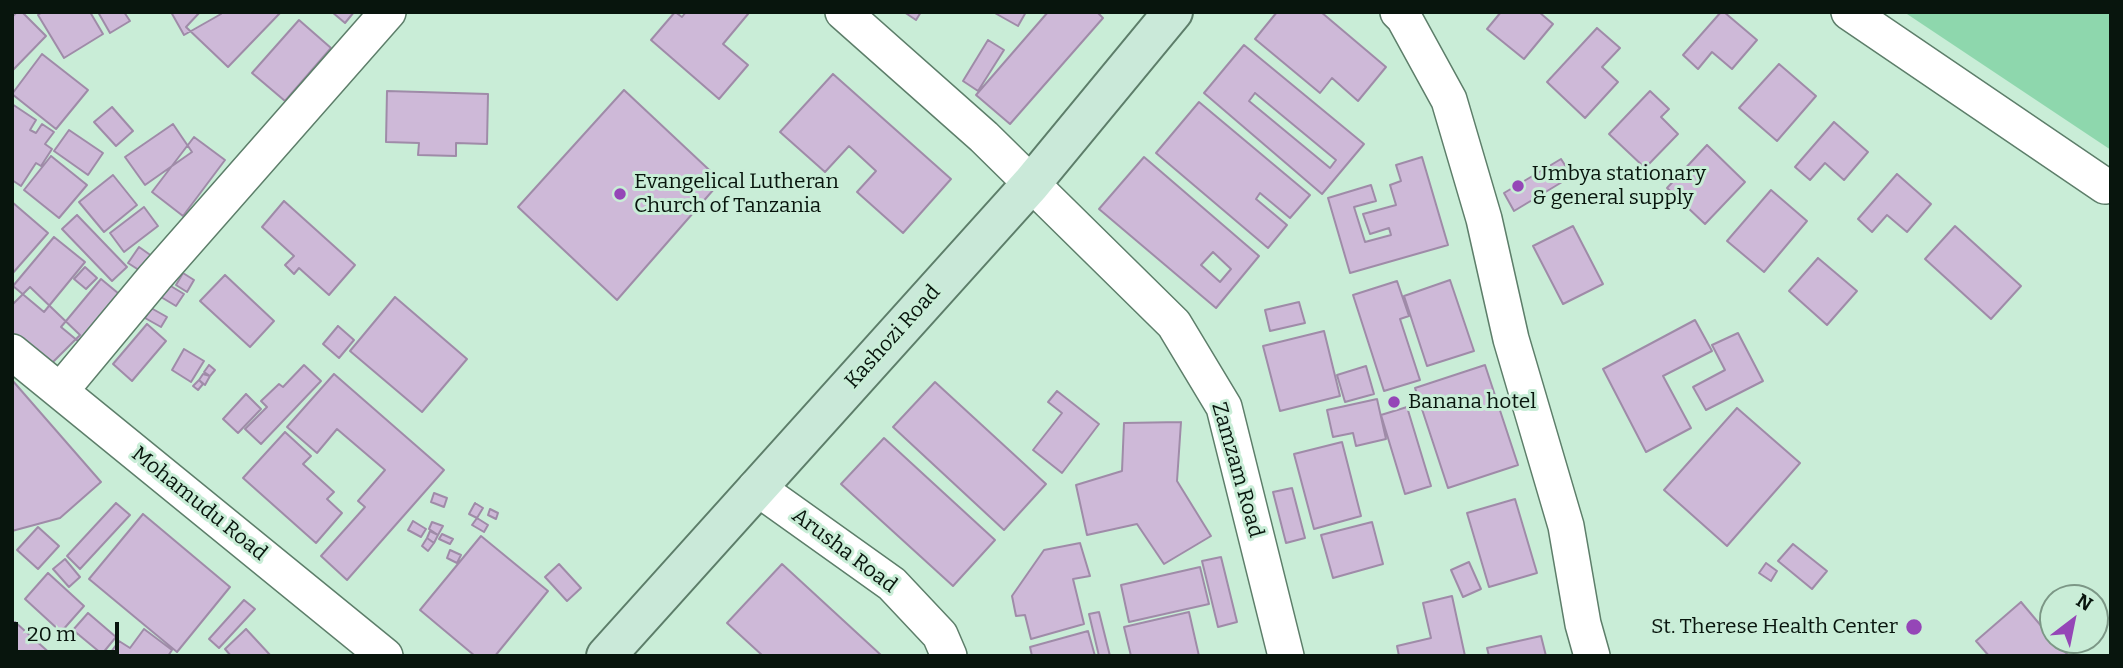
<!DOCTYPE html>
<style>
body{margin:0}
#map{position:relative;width:2123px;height:668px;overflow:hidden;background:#c9edd7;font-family:Bitter,serif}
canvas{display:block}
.frame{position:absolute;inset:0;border:14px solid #08150d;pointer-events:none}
.north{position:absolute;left:2039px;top:584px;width:70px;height:70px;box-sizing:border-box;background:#c9edd7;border:2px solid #7c9786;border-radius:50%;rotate:32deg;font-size:19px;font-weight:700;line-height:28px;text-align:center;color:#08150d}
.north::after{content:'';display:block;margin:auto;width:24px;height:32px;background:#9546b7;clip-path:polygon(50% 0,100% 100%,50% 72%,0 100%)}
.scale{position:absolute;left:14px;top:622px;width:105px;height:32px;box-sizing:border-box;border:4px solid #08150d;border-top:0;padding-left:9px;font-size:21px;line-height:24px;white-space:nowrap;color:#08150d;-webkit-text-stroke:5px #c9edd7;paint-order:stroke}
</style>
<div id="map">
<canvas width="2123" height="668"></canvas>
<div class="frame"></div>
<div class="north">N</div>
<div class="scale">20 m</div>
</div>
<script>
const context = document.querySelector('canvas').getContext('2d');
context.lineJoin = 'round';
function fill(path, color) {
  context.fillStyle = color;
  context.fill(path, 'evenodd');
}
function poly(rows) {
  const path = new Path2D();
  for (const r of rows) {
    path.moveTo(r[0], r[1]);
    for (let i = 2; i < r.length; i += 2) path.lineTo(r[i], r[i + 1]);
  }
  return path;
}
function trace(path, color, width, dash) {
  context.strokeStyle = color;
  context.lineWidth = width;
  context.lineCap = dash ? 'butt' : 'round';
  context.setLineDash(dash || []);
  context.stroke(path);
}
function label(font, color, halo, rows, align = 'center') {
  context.font = font + ' Bitter,serif';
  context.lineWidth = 6;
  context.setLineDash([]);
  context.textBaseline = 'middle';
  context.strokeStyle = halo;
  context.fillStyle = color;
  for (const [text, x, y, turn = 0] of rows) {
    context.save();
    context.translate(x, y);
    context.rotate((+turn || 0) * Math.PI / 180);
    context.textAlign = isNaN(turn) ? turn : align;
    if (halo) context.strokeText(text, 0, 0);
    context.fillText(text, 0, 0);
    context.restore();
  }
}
const green = poly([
 [1904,12,2111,12,2111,150]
]);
const building = poly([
 [17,12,22,12,46,36,12,71,12,17,17,12],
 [42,12,90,12,103,34,64,58,38,15,42,12],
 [98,12,124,12,130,21,110,33,98,12],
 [171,12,220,12,221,14,184,35,171,12],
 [200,12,281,12,228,67,186,27,200,12],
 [332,12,354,12,345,23,332,12],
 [675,12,682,17,686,12,746,12,748,14,723,44,748,65,719,99,651,40,675,12],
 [904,12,921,12,916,20,904,12],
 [993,12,1026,12,1018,26,993,12],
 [1048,12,1097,12,1103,18,1010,124,976,95,1048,12],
 [1277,12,1321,12,1386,67,1358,101,1332,78,1320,93,1255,39,1277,12],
 [1501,12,1539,12,1553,24,1524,59,1487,29,1501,12],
 [1721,12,1724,12,1757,40,1732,69,1712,52,1698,69,1683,55,1721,12],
 [299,20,331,48,285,101,252,73,299,20],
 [1597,28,1620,48,1602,67,1618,82,1585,118,1547,82,1597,28],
 [988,40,1004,50,978,91,963,81,988,40],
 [1244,45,1364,144,1322,194,1204,93,1244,45],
 [1255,93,1336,160,1330,168,1249,101,1255,93],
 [42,54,88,90,56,129,12,94,42,54],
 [1779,64,1816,96,1777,141,1739,108,1779,64],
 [833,74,951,179,903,233,857,192,876,171,849,146,825,172,780,132,833,74],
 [624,90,721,181,617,300,518,207,624,90],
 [387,91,488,94,487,144,456,143,456,156,418,155,419,143,386,142,387,91],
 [1650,91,1669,109,1661,117,1678,134,1645,168,1609,134,1650,91],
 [1199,102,1310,195,1290,218,1260,193,1256,199,1287,225,1268,248,1156,153,1199,102],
 [12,104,36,120,30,130,36,133,42,124,54,132,45,144,52,149,41,166,36,163,21,186,12,180,12,104],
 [112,107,133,131,116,146,94,122,112,107],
 [1834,122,1868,152,1844,180,1825,163,1810,180,1795,167,1834,122],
 [173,124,192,152,145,185,125,157,173,124],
 [69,130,103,153,88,175,54,151,69,130],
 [194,137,225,160,183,216,152,192,194,137],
 [1707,145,1745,182,1705,224,1667,188,1707,145],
 [51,156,87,185,59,218,24,190,51,156],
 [1144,157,1259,256,1216,308,1099,209,1144,157],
 [1213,252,1231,269,1220,282,1201,265,1213,252],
 [1422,157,1448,245,1350,273,1328,198,1371,185,1376,201,1354,207,1365,242,1391,235,1389,228,1370,234,1363,214,1396,205,1390,185,1401,181,1396,165,1422,157],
 [1561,159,1572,176,1514,211,1504,193,1561,159],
 [1897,174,1931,204,1907,232,1887,215,1872,232,1858,219,1897,174],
 [113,175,137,205,104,232,79,202,113,175],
 [1771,190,1807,221,1764,272,1727,241,1771,190],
 [284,201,355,265,329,295,299,268,294,274,285,265,294,256,262,227,284,201],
 [12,202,48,233,12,274,12,202],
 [144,207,158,226,124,252,110,233,144,207],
 [77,215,127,267,112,281,62,229,77,215],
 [1573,226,1603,284,1563,304,1533,246,1573,226],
 [1955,226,2021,286,1991,319,1925,259,1955,226],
 [54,237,85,262,44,312,13,286,54,237],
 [139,247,156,259,145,274,128,263,139,247],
 [1818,258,1857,291,1827,325,1789,291,1818,258],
 [85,267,97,278,86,289,74,279,85,267],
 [183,273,194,280,187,292,176,285,183,273],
 [225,275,274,321,250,347,200,301,225,275],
 [101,279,124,298,84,346,61,327,101,279],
 [1450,280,1474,351,1427,366,1404,296,1450,280],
 [1397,281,1409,316,1400,319,1420,380,1384,391,1353,295,1397,281],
 [169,285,184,294,176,306,161,297,169,285],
 [30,287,80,335,46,369,12,336,12,305,30,287],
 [395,297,467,359,422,412,350,351,395,297],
 [1299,302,1305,323,1270,331,1265,310,1299,302],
 [151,308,167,317,161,327,145,318,151,308],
 [1695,320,1712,351,1663,376,1691,428,1646,452,1603,369,1695,320],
 [147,324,166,341,132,381,113,364,147,324],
 [338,326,354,340,339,358,323,344,338,326],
 [1324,331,1340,396,1280,411,1263,346,1324,331],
 [1738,333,1763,381,1706,410,1693,387,1725,370,1712,345,1738,333],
 [184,349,204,361,191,382,172,370,184,349],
 [209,365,215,370,210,376,204,372,209,365],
 [304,365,321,381,261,444,245,429,267,407,261,401,279,384,283,387,304,365],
 [1485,365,1518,465,1448,488,1415,388,1485,365],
 [1366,366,1374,394,1345,402,1337,375,1366,366],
 [203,374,210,376,205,385,199,380,203,374],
 [334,374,444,470,347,580,321,556,365,507,358,501,385,470,337,429,317,453,287,427,334,374],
 [12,380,101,482,60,518,12,531,12,380],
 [199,380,203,384,198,390,193,386,199,380],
 [935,382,1046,484,1004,530,893,427,935,382],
 [1057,391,1099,424,1062,473,1033,450,1062,413,1048,402,1057,391],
 [246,394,261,409,238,433,223,419,246,394],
 [1377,399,1386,439,1356,446,1353,433,1333,437,1327,410,1377,399],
 [1407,407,1431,486,1405,494,1381,415,1407,407],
 [1737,408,1800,463,1727,546,1664,490,1737,408],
 [1181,422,1177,481,1211,536,1164,564,1137,524,1087,535,1076,485,1122,471,1124,423,1181,422],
 [285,432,311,456,303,464,334,492,327,499,342,513,316,543,243,478,285,432],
 [884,438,995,540,953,586,841,484,884,438],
 [1342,442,1361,516,1314,529,1294,454,1342,442],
 [1292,488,1305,538,1286,543,1273,492,1292,488],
 [434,493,447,498,444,507,431,502,434,493],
 [1515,499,1537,573,1489,587,1467,513,1515,499],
 [116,503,130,515,80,569,67,556,116,503],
 [475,503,483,508,477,518,469,514,475,503],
 [490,509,498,513,496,519,488,515,490,509],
 [143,514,230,587,177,652,89,579,143,514],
 [477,518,488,525,484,532,472,525,477,518],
 [413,521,426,529,421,537,408,530,413,521],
 [432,522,443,526,438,535,429,529,432,522],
 [1372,522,1383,564,1333,578,1321,535,1372,522],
 [38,527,59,546,38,569,17,550,38,527],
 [430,531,438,535,434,543,427,538,430,531],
 [442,534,453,539,450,544,439,539,442,534],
 [481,536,548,591,495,656,475,656,420,610,481,536],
 [427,538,434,543,428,551,422,546,427,538],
 [1080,543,1090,576,1073,579,1084,624,1031,639,1025,615,1016,616,1012,596,1044,550,1080,543],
 [1793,544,1827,571,1812,589,1778,561,1793,544],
 [450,550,461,555,457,563,447,558,450,550],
 [1221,557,1237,622,1218,627,1202,561,1221,557],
 [65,559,80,577,69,587,53,569,65,559],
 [1469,562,1481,589,1463,597,1451,570,1469,562],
 [1766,563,1777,571,1771,581,1759,573,1766,563],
 [559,564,581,588,567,601,545,577,559,564],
 [782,564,882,656,763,656,727,623,782,564],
 [1200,567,1209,604,1129,622,1121,585,1200,567],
 [48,573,84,606,61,632,25,599,48,573],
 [1452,596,1465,656,1399,656,1397,646,1431,638,1423,603,1452,596],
 [244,600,255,609,219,648,209,639,244,600],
 [2021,602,2053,640,2069,656,1989,656,1976,641,2021,602],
 [1099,612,1110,656,1099,656,1089,614,1099,612],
 [1189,612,1199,656,1131,656,1124,627,1189,612],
 [88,613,116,637,102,654,73,630,88,613],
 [15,622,53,656,12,656,12,625,15,622],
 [144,629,172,650,168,656,108,656,119,641,130,648,144,629],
 [246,629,271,656,231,656,225,649,246,629],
 [1088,631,1095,656,1032,656,1030,647,1088,631],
 [1541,636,1546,656,1489,656,1487,648,1541,636]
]);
const street = poly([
 [843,12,984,137,1174,324,1224,407,1286,656],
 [1398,12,1404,18,1449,100,1484,219,1511,339,1566,526,1583,624,1592,656],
 [1849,12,2105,186],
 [12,352,385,656],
 [61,390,155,277,388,12],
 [756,487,892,584,940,635,949,656]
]);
const secondary = poly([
 [606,656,1031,184,1173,12]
]);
const markers = [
 [1518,186,7,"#9546b7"],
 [620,194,7,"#9546b7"],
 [1394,402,7,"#9546b7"],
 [1914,627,9,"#9546b7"]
];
const poiNames = [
 ["Umbya stationary",1532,174],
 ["& general supply",1532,198],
 ["Evangelical Lutheran",634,182],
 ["Church of Tanzania",634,206],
 ["Banana hotel",1408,402],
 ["St. Therese Health Center",1898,627,"right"]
];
const streetNames = [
 ["Kashozi Road",893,337,-48],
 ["Zamzam Road",1237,470,74],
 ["Mohamudu Road",199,504,39],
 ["Arusha Road",844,551,37]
];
fill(green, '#8ed7ad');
fill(building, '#ceb9d8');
trace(building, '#9f8ba8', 2);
trace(street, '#5d7e6a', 38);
trace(secondary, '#5d7e6a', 42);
trace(street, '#fff', 35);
trace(secondary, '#cae9d9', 38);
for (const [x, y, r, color] of markers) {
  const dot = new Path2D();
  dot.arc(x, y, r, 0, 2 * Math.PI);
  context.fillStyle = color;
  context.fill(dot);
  trace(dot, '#c9edd7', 2.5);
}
label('21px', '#08150d', '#c9edd7', poiNames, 'left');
label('21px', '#08150d', '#c9edd7', streetNames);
</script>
